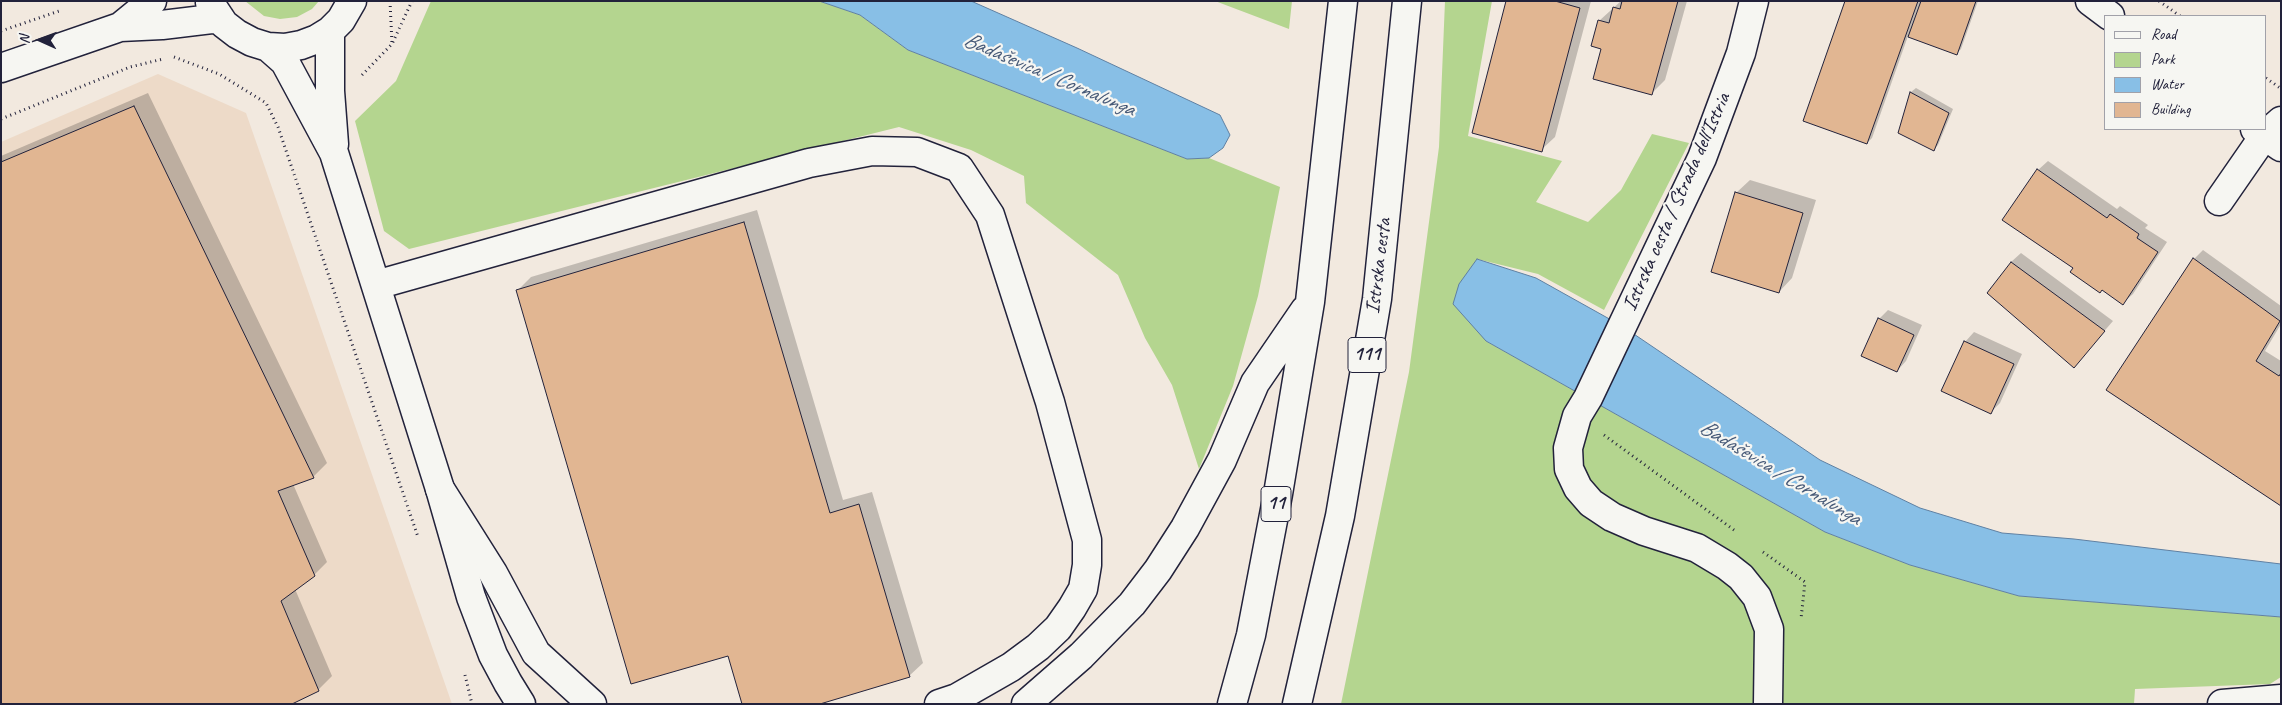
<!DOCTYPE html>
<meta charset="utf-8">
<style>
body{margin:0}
#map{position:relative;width:2282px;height:705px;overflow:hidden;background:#f2e9df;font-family:Caveat,sans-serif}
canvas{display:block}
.frame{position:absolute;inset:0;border:2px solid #22223b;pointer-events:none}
.legend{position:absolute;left:2104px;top:15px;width:162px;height:115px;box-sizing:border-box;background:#f6f6f2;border:1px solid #a1a1a9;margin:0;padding:6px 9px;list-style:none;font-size:15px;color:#22223b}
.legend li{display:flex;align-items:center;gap:10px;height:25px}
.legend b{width:25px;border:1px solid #a1a1a9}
.north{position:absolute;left:15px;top:15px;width:50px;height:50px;-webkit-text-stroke:4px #f6f6f2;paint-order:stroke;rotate:272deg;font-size:14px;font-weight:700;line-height:20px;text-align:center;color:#22223b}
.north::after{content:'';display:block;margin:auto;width:18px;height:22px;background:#22223b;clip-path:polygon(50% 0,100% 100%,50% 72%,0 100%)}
</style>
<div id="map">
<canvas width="2282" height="705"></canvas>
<div class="frame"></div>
<ul class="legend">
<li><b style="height:6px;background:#f6f6f2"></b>Road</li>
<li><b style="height:14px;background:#b4d58f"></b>Park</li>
<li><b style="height:14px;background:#88bfe6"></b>Water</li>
<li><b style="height:14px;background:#e1b692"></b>Building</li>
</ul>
<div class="north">N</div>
</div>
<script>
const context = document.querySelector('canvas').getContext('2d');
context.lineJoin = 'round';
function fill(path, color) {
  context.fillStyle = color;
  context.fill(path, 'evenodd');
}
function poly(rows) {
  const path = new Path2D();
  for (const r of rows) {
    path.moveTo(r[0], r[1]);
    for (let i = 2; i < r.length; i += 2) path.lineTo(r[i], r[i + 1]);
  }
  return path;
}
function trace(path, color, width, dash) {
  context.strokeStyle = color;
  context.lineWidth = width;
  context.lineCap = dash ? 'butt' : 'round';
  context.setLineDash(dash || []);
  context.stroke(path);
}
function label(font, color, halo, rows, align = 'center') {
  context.font = font + ' Caveat,sans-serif';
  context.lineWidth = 4.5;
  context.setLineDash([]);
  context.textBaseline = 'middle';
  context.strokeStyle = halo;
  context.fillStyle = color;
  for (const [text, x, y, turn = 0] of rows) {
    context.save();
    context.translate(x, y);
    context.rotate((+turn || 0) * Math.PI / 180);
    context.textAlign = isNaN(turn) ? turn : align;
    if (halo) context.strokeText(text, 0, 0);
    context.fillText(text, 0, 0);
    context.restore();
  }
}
const built = poly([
 [158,74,246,113,452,704,1,704,1,142]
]);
const green = poly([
 [245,1,319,1,312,9,297,17,280,19,264,16],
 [431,1,819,1,860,15,908,50,1187,159,1209,158,1280,187,1258,296,1233,386,1199,469,1172,385,1145,338,1118,275,1026,203,1024,176,971,150,899,127,409,249,384,231,355,121,396,81],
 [1215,1,1292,1,1289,29],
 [1445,1,1492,1,1468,136,1562,161,1536,202,1588,222,1621,190,1652,134,1689,143,1604,310,1538,274,1477,259,1486,341,1825,532,1910,565,2019,596,2281,617,2281,677,2270,684,2135,689,2134,704,1341,704,1409,372,1439,147]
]);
const water = poly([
 [819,1,971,1,1077,48,1220,115,1230,135,1223,148,1209,158,1187,159,908,50,860,15,819,1],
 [1477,259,1536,278,1622,326,1820,460,1920,508,2002,533,2074,539,2281,564,2281,617,2019,596,1910,565,1825,532,1486,341,1453,304,1459,284,1477,259]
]);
const shadow = poly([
 [1508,1,1591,1,1555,137,1541,150],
 [1621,1,1687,1,1665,80,1651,94,1603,48,1599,21],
 [1847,1,1978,1,1961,49,1957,53,1908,36,1872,138,1867,143],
 [1916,88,1953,109,1938,145,1933,150,1899,133,1911,92],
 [148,93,327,463,313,477,293,484,327,562,314,575,295,589,332,676,318,690,289,704,1,704,1,156],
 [2048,161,2117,209,2120,206,2148,225,2145,228,2167,242,2133,294,2123,303,2074,268,2038,170],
 [1750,180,1816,200,1792,278,1779,292,1736,193],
 [757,210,843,500,872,492,923,663,909,676,729,654,517,291,531,277],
 [2203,250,2281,306,2281,324,2265,351,2281,361,2281,505,2194,259],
 [2021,253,2113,321,2074,366,2011,262],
 [1888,310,1922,325,1906,361,1897,371,1879,319],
 [1974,332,2022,354,2000,403,1991,412,1965,342]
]);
const building = poly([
 [1506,1,1555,1,1580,8,1542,152,1472,133,1506,1],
 [1622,1,1678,1,1652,95,1593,79,1601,49,1591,46,1598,20,1609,23,1613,7,1620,9,1622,1],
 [1845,1,1918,1,1867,144,1803,121,1845,1],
 [1921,1,1976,1,1957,55,1908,37,1921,1],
 [1910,92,1949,113,1934,151,1898,133,1910,92],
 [134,106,314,478,278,491,315,576,281,601,319,691,292,704,1,704,1,162,134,106],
 [2037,169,2107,218,2110,214,2139,234,2137,238,2158,252,2123,305,2102,290,2100,293,2070,272,2073,268,2002,220,2037,169],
 [1735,192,1803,213,1779,293,1711,272,1735,192],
 [744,222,830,513,859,504,910,677,820,704,742,704,728,656,631,684,516,290,744,222],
 [2193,258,2280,321,2256,361,2279,376,2281,373,2281,506,2106,390,2193,258],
 [2011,262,2105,331,2074,368,1987,293,2011,262],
 [1878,318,1914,335,1897,372,1861,356,1878,318],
 [1964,341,2014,364,1991,414,1941,391,1964,341]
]);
const path = poly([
 [390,1,392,44],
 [2159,1,2180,16],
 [1,31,62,10],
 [174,57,219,74,266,103,278,127,418,537],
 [362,75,392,44,412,1],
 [2266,78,2280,88],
 [1,119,130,67,163,59],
 [1604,435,1734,530],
 [1763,552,1805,582,1801,619],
 [465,675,472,704]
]);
const minor = poly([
 [1754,1,1741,53,1702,158,1588,398,1577,416,1568,448,1569,469,1578,488,1591,503,1612,517,1644,531,1697,548,1727,566,1741,577,1757,597,1769,629,1768,704],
 [210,3,224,24,237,34,252,42,268,47,285,48,301,45,317,39,330,31,341,20,352,1],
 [120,27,152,1],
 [330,31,330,91,334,144],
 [268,47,285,62,334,153,440,489,493,573,536,653,592,704],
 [1,68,120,27,162,25,220,18],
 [2219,201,2264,136,2281,121],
 [376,285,809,163,872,151,917,152,959,168,990,215,1050,402,1087,540,1087,565,1083,589,1072,608,1058,628,1038,647,1011,667,957,698,939,704]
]);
const major = poly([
 [2090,1,2110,16],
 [2255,129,2281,147],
 [2222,704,2281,699]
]);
const highway = poly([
 [440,489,471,597,493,655,508,683,521,704],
 [1026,704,1081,656,1132,604,1158,570,1185,528,1222,460,1255,383,1305,310],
 [1232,704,1251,635,1278,494,1310,302,1343,1],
 [1297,704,1340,516,1377,299,1407,1]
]);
const shields = [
 [1367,355,38],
 [1276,504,30]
];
const shieldNames = [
 ["111",1367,355],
 ["11",1276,504]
];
const streetNames = [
 ["Istrska cesta / Strada dell'Istria",1677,202,-66],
 ["Istrska cesta",1379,266,-83]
];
const waterNames = [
 ["Badaševica / Cornalunga",1049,75,23],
 ["Badaševica / Cornalunga",1780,473,31]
];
fill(built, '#eddac8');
fill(green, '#b4d58f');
fill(water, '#88bfe6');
trace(water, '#5f80a2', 1);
fill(shadow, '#0003');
fill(building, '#e1b692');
trace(building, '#22223b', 1);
trace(minor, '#22223b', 31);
trace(major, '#22223b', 31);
trace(highway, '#22223b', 31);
trace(path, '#22223b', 3, [1, 4]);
trace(minor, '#f6f6f2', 28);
trace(major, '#f6f6f2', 28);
trace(highway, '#f6f6f2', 28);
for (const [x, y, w] of shields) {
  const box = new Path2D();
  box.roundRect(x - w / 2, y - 17.5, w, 35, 4);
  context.fillStyle = '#f6f6f2';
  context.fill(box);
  trace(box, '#22223b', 1);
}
label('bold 20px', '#22223b', null, shieldNames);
label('21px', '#22223b', '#f6f6f2', streetNames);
label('italic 22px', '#465977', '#f6f6f2', waterNames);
</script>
